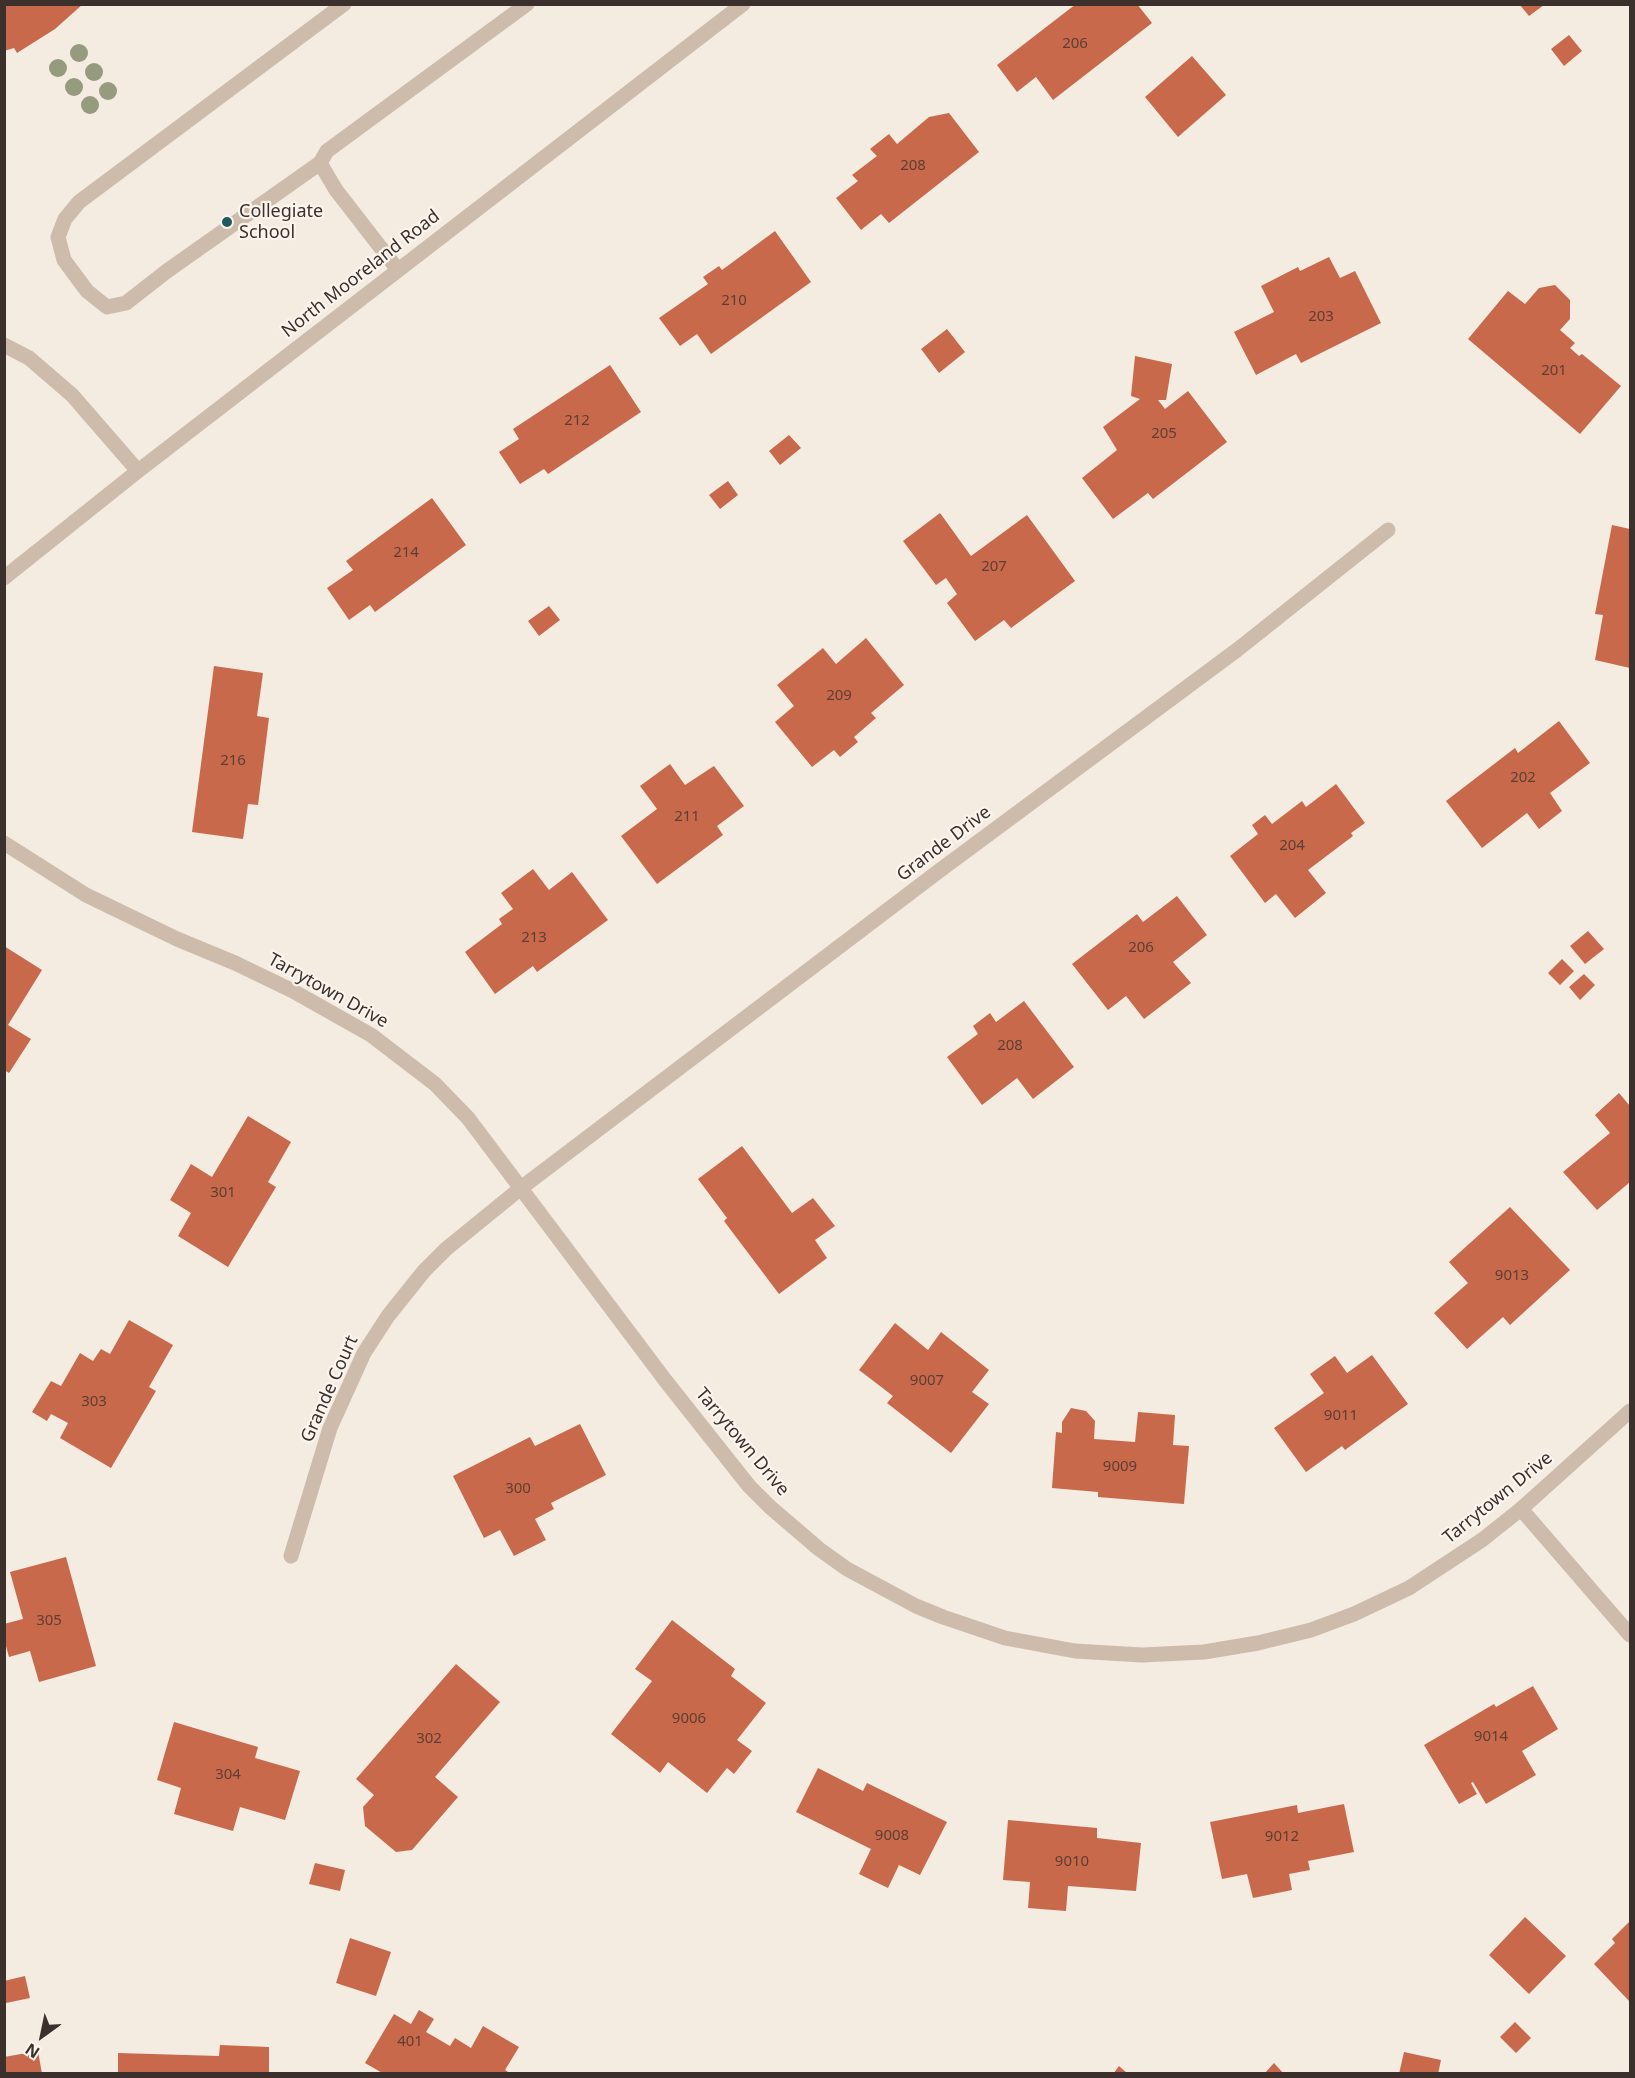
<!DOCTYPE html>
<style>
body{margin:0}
#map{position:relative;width:1635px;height:2078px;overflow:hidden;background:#f4ebe1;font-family:"Noto Sans",sans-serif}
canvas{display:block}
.frame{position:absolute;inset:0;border:6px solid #3b302b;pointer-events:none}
.north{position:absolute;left:12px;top:2006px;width:60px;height:60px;-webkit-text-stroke:4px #fbf5ee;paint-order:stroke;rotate:213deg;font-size:16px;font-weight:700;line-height:24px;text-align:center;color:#3b302b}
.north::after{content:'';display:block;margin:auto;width:21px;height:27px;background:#3b302b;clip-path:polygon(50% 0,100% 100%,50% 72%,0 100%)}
</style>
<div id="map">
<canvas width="1635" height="2078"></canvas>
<div class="frame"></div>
<div class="north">N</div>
</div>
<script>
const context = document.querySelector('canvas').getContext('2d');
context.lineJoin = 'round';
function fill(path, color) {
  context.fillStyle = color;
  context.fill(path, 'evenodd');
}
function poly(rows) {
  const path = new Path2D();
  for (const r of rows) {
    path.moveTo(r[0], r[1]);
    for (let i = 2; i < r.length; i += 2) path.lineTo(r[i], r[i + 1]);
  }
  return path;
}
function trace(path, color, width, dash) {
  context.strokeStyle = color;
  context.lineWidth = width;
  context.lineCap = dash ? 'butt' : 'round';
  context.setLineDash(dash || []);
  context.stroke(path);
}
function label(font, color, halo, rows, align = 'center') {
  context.font = font + ' "Noto Sans",sans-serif';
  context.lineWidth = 4.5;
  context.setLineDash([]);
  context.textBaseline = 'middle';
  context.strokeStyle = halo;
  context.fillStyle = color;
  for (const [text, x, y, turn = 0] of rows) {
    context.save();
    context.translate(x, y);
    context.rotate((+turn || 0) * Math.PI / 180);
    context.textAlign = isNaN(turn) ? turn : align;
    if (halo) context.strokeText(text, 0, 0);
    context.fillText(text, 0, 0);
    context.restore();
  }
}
const building = poly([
 [4,4,83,4,55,29,17,53,14,48,4,51],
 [1076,4,1137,4,1152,23,1053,100,1036,77,1017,92,997,65],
 [1520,5,1544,5,1529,16],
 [1569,35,1582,51,1564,66,1551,49],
 [1192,56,1226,95,1178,137,1145,97],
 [949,113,979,152,889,223,881,214,861,230,836,198,858,181,852,175,877,156,870,149,889,134,897,144,929,117],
 [775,231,811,282,711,354,697,334,680,346,659,318,708,284,703,277,719,266,722,270],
 [1329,257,1340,278,1355,271,1381,323,1301,363,1296,354,1256,375,1234,332,1274,312,1261,286,1298,267,1300,271],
 [1555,285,1570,300,1570,319,1560,330,1575,343,1570,348,1579,356,1582,354,1621,386,1580,434,1468,339,1508,291,1525,304,1539,288],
 [947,329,965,352,939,373,921,349],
 [1135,356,1172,364,1166,400,1158,400,1165,409,1188,391,1227,442,1153,499,1148,493,1113,519,1082,478,1117,450,1103,427,1140,399,1131,396],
 [610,365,641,412,548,474,544,469,520,484,499,452,519,439,513,429],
 [789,435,801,448,780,465,769,451],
 [728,481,738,495,720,509,709,495],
 [432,498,466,545,375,612,370,605,349,620,327,588,353,570,346,561],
 [940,513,971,556,1027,515,1075,581,1011,628,1004,620,975,641,947,603,957,594,946,578,936,585,903,541],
 [1612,525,1630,529,1630,668,1595,660,1603,615,1595,614],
 [549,606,560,620,539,636,528,621],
 [866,638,904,685,871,713,876,718,854,737,858,742,840,757,834,750,812,767,775,722,794,706,777,685,823,648,836,664],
 [214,666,263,673,257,716,269,718,258,805,248,804,243,839,192,832],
 [1559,721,1590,763,1550,793,1562,811,1539,829,1527,813,1482,848,1446,801,1515,748,1518,753],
 [670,764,685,785,714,766,744,806,717,826,723,835,657,884,621,836,657,809,640,786],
 [1336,784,1365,823,1351,833,1353,836,1308,870,1326,893,1295,918,1276,894,1265,903,1230,856,1258,834,1252,825,1265,815,1272,824,1302,801,1306,807],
 [533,869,549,890,572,872,608,920,537,972,533,966,495,994,465,952,502,924,499,919,513,909,501,893],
 [1177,896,1207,935,1173,962,1191,983,1144,1019,1126,996,1108,1010,1072,964,1137,914,1143,922],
 [1588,931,1604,949,1585,964,1570,946],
 [4,946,42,970,8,1025,31,1039,9,1073,4,1070],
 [1562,959,1574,971,1560,985,1548,973],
 [1584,974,1595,985,1580,1000,1569,987],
 [1024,1001,1074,1067,1033,1099,1017,1078,982,1105,947,1057,978,1034,973,1026,990,1013,996,1022],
 [1619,1093,1630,1106,1630,1182,1597,1210,1563,1172,1610,1133,1595,1115],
 [248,1116,291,1142,268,1182,276,1187,228,1267,178,1236,191,1213,170,1200,191,1164,212,1177],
 [742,1146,792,1213,813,1198,835,1226,815,1240,827,1258,779,1294,724,1221,727,1218,698,1179],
 [1510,1207,1570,1270,1510,1325,1503,1317,1467,1349,1434,1313,1468,1283,1449,1262],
 [129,1320,173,1345,149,1387,156,1391,111,1468,60,1438,68,1423,51,1414,47,1421,32,1412,51,1381,61,1386,80,1353,93,1361,101,1349,110,1354],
 [895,1323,928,1350,941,1332,989,1370,972,1392,989,1404,951,1453,887,1403,893,1396,859,1370],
 [1372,1355,1408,1404,1345,1450,1342,1446,1306,1472,1274,1428,1324,1393,1310,1374,1335,1356,1347,1373],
 [1071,1408,1086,1411,1095,1421,1094,1439,1135,1442,1138,1412,1175,1415,1173,1445,1189,1446,1184,1504,1098,1497,1098,1492,1052,1488,1056,1432,1062,1433,1062,1422],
 [580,1424,606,1475,551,1503,554,1509,535,1519,546,1540,514,1556,500,1530,484,1538,453,1476,530,1437,535,1446],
 [66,1557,96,1666,39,1682,30,1651,9,1657,4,1639,4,1624,23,1619,10,1572],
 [672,1620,735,1669,731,1676,766,1703,737,1740,752,1751,734,1774,727,1768,707,1793,668,1762,660,1773,611,1734,652,1681,635,1669],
 [456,1664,500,1702,435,1777,458,1797,412,1850,396,1852,365,1826,363,1807,374,1795,356,1779],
 [1533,1686,1558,1729,1522,1751,1536,1775,1486,1804,1473,1782,1471,1783,1477,1794,1459,1804,1424,1745,1494,1704,1496,1707],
 [174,1722,258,1747,255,1758,300,1771,285,1820,240,1807,233,1831,174,1814,181,1788,157,1780],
 [818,1768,863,1791,867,1783,947,1822,920,1875,899,1865,888,1888,859,1874,871,1849,796,1812],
 [1344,1804,1354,1852,1308,1861,1310,1870,1289,1874,1292,1890,1253,1898,1247,1874,1222,1879,1210,1822,1297,1805,1298,1813],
 [1008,1820,1097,1828,1097,1838,1141,1843,1136,1891,1068,1886,1066,1911,1028,1908,1030,1882,1003,1880],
 [315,1863,345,1870,340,1891,309,1884],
 [1525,1917,1566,1956,1529,1994,1489,1955],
 [1630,1921,1630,2002,1594,1964,1615,1943,1612,1939],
 [350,1938,391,1952,376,1996,336,1983],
 [25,1976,30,1998,6,2003,4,1981],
 [419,2010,434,2019,426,2032,450,2046,455,2038,471,2048,483,2026,519,2047,505,2070,511,2074,384,2074,365,2063,394,2014,411,2024],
 [1515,2022,1531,2038,1516,2053,1500,2037],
 [220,2045,269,2047,269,2074,118,2074,118,2053,219,2056],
 [38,2051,42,2074,4,2074,4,2057],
 [1404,2052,1441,2060,1438,2074,1399,2074],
 [1274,2063,1284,2074,1264,2074],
 [1119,2066,1128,2074,1113,2074]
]);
const minor = poly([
 [320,163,167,271,126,303,107,307,87,291,64,260,58,237,65,219,79,202,344,4],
 [398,270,336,190,320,163,327,151,527,4],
 [4,345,29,358,72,395,138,471],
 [4,578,138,471,743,4],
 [4,843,86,895,177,939,235,963,293,991,371,1035,435,1084,468,1118,665,1380,749,1486,770,1507,819,1549,847,1569,916,1606,943,1617,1005,1638,1075,1651,1142,1655,1204,1652,1258,1643,1311,1630,1354,1614,1409,1588,1482,1540,1521,1509,1630,1411],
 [1521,1509,1630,1635],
 [291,1556,330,1428,364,1353,388,1316,424,1271,446,1249,521,1188,939,871,1237,650,1388,530]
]);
const trees = [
 [79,53],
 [58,68],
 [94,72],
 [74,87],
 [108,91],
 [90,105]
];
const markers = [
 [227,222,6,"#1f5a5e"]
];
const numberNames = [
 ["206",1075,44],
 ["208",913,166],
 ["210",734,301],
 ["203",1321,317],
 ["201",1554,371],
 ["212",577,421],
 ["205",1164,434],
 ["214",406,553],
 ["207",994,567],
 ["209",839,696],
 ["216",233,761],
 ["202",1523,778],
 ["211",687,817],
 ["204",1292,846],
 ["213",534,938],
 ["206",1141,948],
 ["208",1010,1046],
 ["301",223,1193],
 ["9013",1512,1276],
 ["9007",927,1381],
 ["303",94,1402],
 ["9011",1341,1416],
 ["9009",1120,1467],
 ["300",518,1489],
 ["305",49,1621],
 ["9006",689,1719],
 ["9014",1491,1737],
 ["302",429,1739],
 ["304",228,1775],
 ["9008",892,1836],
 ["9012",1282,1837],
 ["9010",1072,1862],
 ["401",410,2042]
];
const poiNames = [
 ["Collegiate",239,212],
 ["School",239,233]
];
const streetNames = [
 ["North Mooreland Road",361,274,-38],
 ["Grande Drive",944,844,-37],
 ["Tarrytown Drive",328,991,29],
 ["Grande Court",330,1389,-66],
 ["Tarrytown Drive",742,1442,50],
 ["Tarrytown Drive",1498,1498,-39]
];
fill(building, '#c8694b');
trace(minor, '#cdbbac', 15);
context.fillStyle = '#969b7f';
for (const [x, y] of trees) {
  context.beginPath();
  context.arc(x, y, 9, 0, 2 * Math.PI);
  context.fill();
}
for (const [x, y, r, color] of markers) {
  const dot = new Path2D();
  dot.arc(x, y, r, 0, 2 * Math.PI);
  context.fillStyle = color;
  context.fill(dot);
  trace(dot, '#fbf5ee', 2);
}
label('15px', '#5e3e33', null, numberNames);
label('18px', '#3b302b', '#fbf5ee', poiNames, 'left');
label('18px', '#3b302b', '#fbf5ee', streetNames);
</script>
